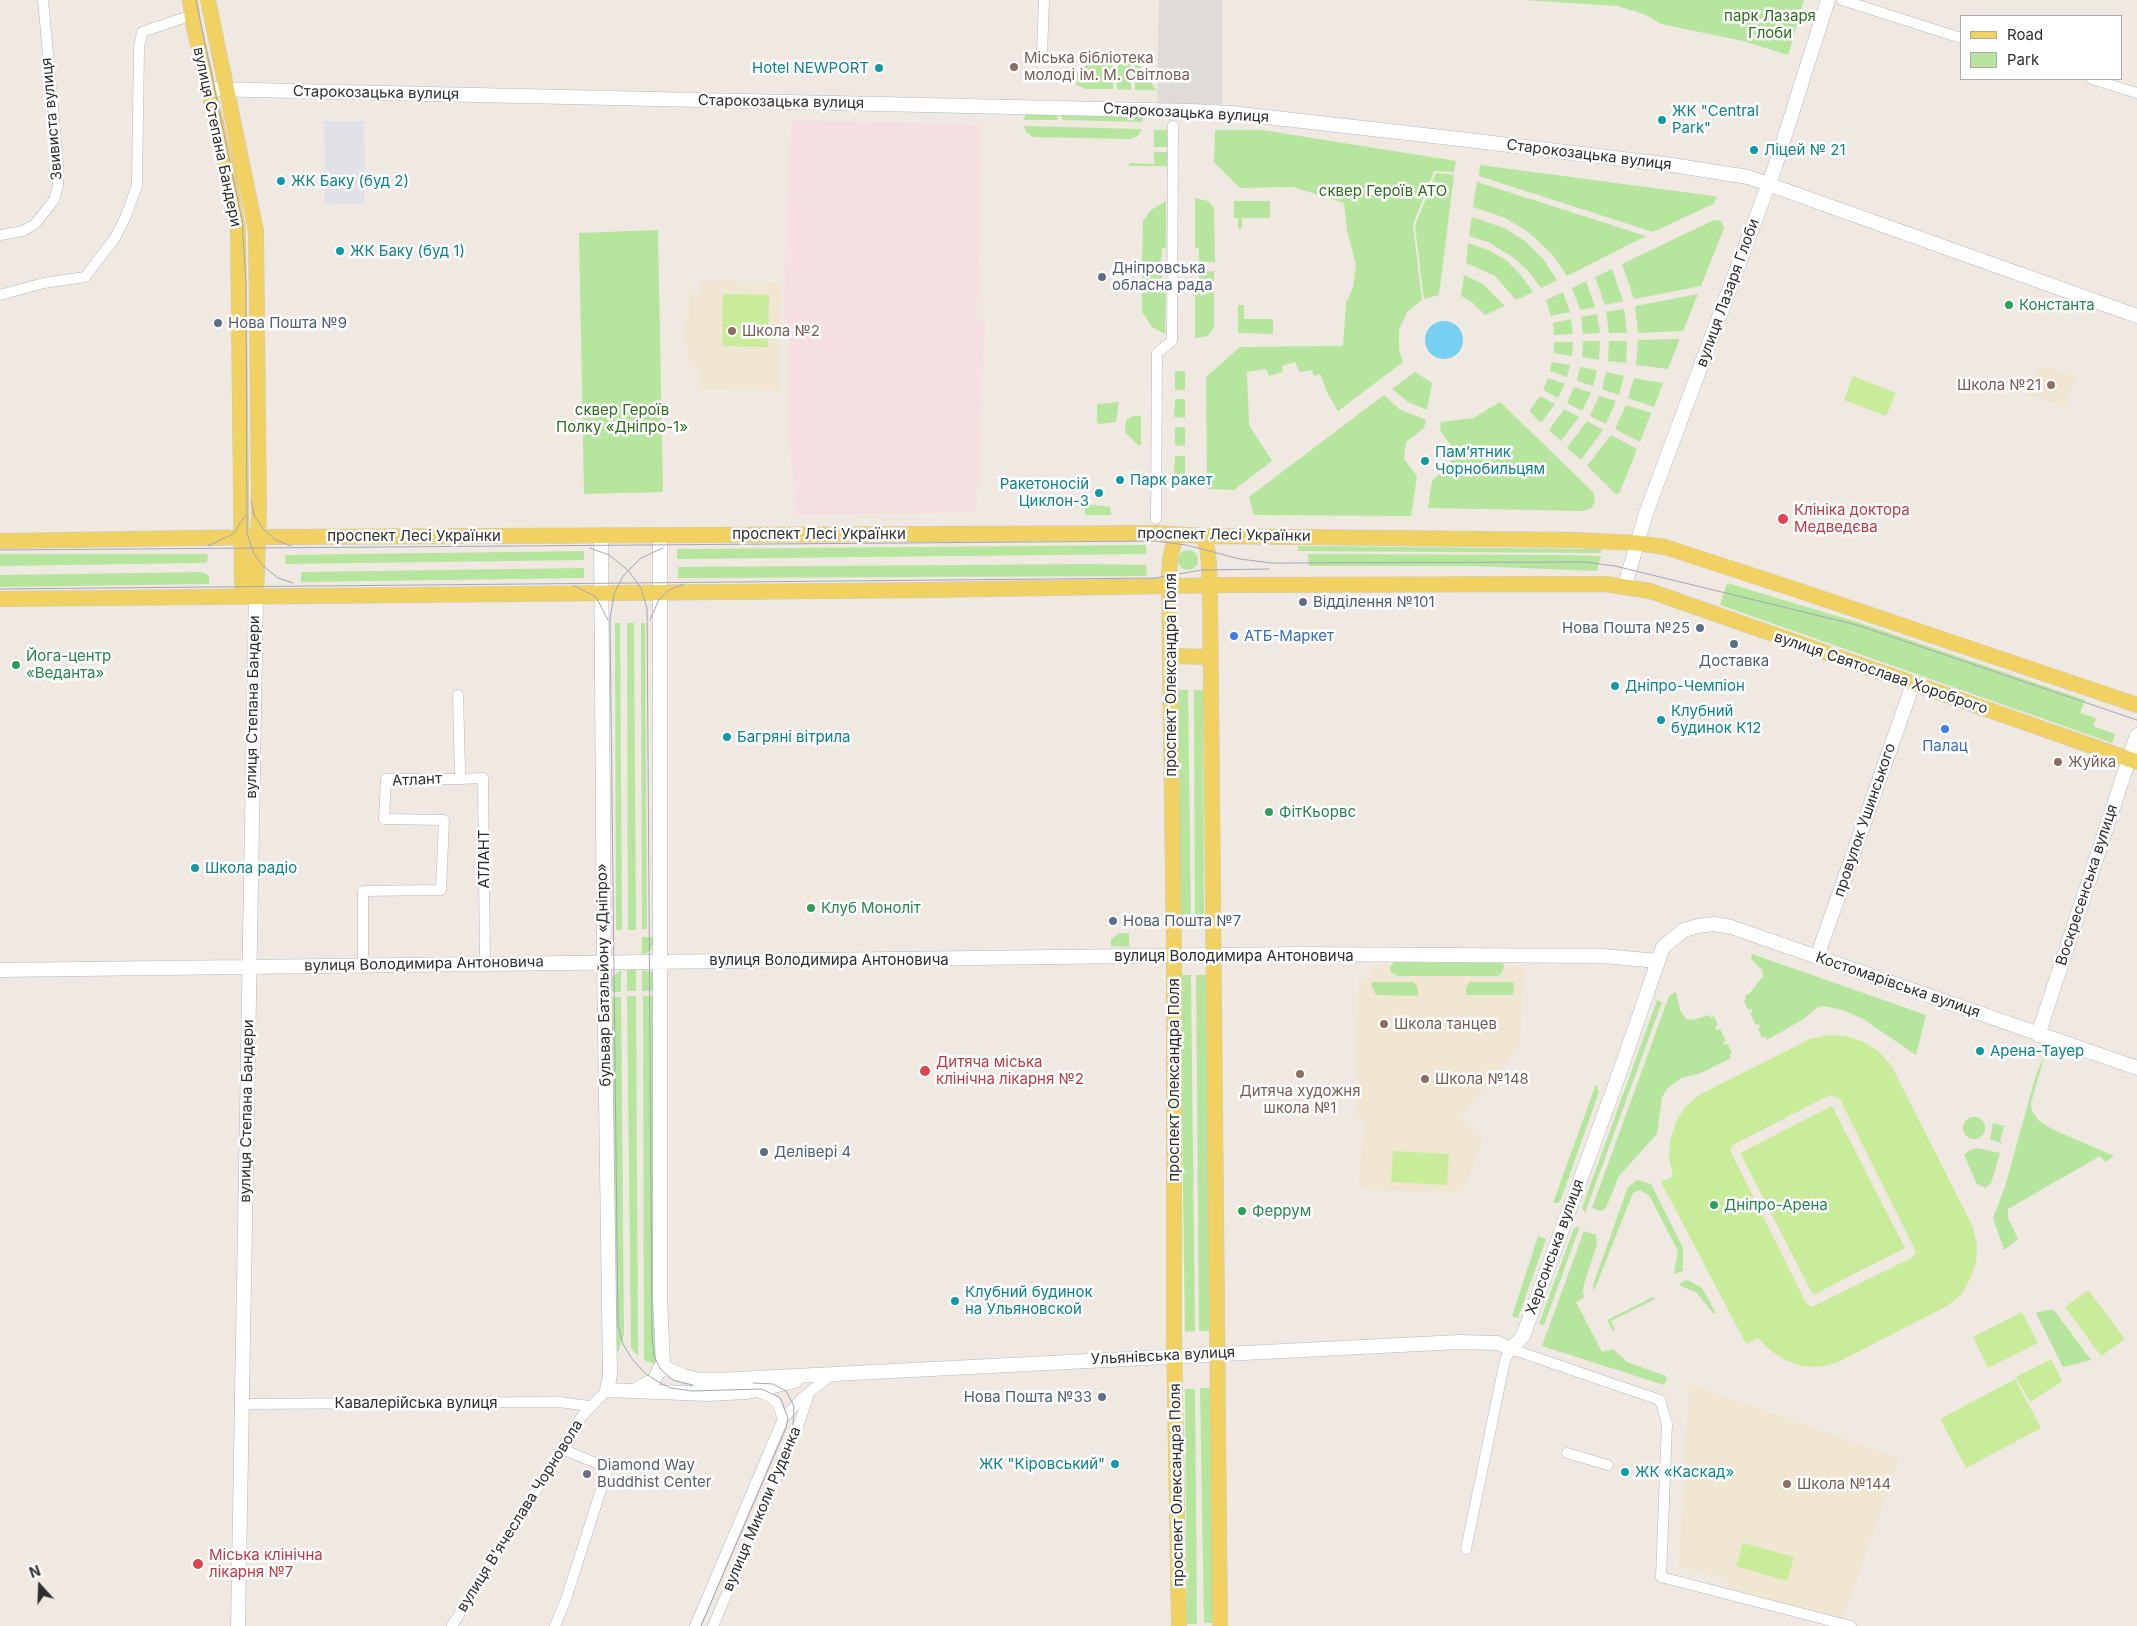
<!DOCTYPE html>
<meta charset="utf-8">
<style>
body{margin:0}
#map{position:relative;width:2137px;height:1626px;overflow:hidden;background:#efe9e1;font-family:Inter,sans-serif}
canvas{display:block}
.legend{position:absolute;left:1960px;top:15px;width:162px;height:65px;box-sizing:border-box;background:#fff;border:1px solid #ababab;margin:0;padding:6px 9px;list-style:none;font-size:15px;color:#2e2e2e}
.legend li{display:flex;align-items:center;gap:10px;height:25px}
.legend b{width:25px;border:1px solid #ababab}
.north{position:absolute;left:15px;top:1561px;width:50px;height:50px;-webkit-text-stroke:4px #fff;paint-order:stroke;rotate:340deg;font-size:14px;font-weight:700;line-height:20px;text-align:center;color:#2e2e2e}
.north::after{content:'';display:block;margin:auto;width:18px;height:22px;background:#2e2e2e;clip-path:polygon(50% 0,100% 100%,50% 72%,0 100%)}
</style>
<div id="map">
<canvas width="2137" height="1626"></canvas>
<ul class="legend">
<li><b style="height:6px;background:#f2d163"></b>Road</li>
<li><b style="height:14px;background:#b6e59e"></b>Park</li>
</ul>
<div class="north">N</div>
</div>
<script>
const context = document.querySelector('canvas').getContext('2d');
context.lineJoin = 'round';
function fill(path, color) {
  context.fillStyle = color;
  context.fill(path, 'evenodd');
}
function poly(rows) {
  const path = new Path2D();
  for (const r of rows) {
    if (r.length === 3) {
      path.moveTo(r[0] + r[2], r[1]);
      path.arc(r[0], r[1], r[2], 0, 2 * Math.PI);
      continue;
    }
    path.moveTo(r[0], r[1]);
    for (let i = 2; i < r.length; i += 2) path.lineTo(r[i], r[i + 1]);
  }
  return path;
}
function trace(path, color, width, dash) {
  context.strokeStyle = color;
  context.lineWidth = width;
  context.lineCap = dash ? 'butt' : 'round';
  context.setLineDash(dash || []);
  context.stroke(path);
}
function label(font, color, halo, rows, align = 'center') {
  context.font = font + ' Inter,sans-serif';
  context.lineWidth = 5;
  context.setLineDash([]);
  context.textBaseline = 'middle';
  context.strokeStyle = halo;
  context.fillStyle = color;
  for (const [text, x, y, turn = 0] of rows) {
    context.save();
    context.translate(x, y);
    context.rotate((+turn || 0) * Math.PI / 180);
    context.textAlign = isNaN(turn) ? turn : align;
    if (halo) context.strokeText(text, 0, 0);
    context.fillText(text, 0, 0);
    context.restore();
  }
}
const industrial = poly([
 [324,121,364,121,365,203,325,205]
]);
const education = poly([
 [699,280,780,283,779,390,698,389,698,366,688,366,688,345,684,345,685,317,689,317,689,294,699,294],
 [2037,365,2076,376,2065,407,2026,394],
 [1370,965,1523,965,1520,1046,1460,1118,1483,1137,1467,1184,1456,1193,1371,1190,1359,1186,1364,1121,1358,1116,1356,1108,1359,978,1370,978],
 [1689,1384,1899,1458,1843,1619,1731,1589,1725,1578,1679,1567]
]);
const medical = poly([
 [792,120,980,125,977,320,985,321,976,512,796,515,789,432,788,327,784,313,786,221]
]);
const green = poly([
 [1524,0,1804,0,1788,55,1743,41,1661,24,1644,14,1617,6],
 [1096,57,1113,63,1113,89,1086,89,1076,85,1077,73],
 [1117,64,1131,64,1131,90,1117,89],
 [1135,64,1139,64,1156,90,1135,90],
 [1027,113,1056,114,1058,120,1023,120],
 [1061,114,1142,116,1143,122,1063,120],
 [1024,126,1142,129,1138,136,1130,139,1033,137,1026,132],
 [1154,130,1167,130,1167,147,1154,147],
 [1215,130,1262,130,1456,161,1454,172,1434,171,1413,225,1422,300,1407,312,1399,330,1399,349,1403,362,1338,411,1328,394,1320,374,1314,376,1312,370,1300,372,1295,362,1282,366,1283,372,1269,376,1266,369,1247,372,1249,425,1272,461,1234,490,1207,489,1206,377,1240,347,1343,346,1346,303,1353,288,1356,265,1347,230,1344,203,1293,187,1240,188,1214,162],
 [1154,152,1167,152,1167,166,1129,166,1129,163,1154,164],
 [1480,165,1713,196,1716,197,1716,199,1713,204,1653,232,1479,176],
 [1436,173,1454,175,1439,295,1424,299,1415,226],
 [1477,182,1646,236,1567,276,1552,254,1527,231,1505,218,1473,207],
 [1195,198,1208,201,1214,208,1215,262,1199,262,1199,248,1195,248],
 [1166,201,1166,248,1162,248,1161,262,1142,262,1143,221,1151,210],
 [1234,201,1270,201,1270,218,1242,218,1242,228,1238,229,1238,218,1234,218],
 [1472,217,1504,228,1525,241,1543,259,1557,280,1541,288,1529,272,1514,258,1488,242,1469,236],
 [1714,220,1721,221,1724,228,1701,286,1634,299,1622,264],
 [658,230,663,492,584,494,579,233],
 [1468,243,1488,250,1506,260,1521,275,1533,292,1516,300,1495,276,1466,263],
 [1612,269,1623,301,1605,305,1595,277],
 [1142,271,1162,271,1162,285,1166,285,1165,334,1152,327,1142,312],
 [1214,271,1214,327,1208,336,1195,338,1195,285,1199,285,1199,272],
 [1464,275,1483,284,1505,306,1485,315,1472,302,1461,296],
 [1586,281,1595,307,1580,310,1572,288],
 [1563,292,1570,312,1551,316,1546,300],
 [1698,294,1683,331,1638,333,1635,306],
 [1238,305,1244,305,1244,319,1273,319,1273,334,1238,333],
 [1624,309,1627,333,1609,333,1606,312],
 [1597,314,1600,333,1583,334,1581,317],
 [1571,319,1573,334,1554,335,1553,323],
 [1680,339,1668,369,1636,365,1638,340],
 [1583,341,1600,341,1599,360,1582,357],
 [1609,341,1627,341,1626,363,1608,361],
 [1554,342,1573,342,1572,356,1554,353],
 [1552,362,1570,365,1567,377,1550,371],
 [1580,367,1597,370,1593,386,1577,381],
 [1175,371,1185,371,1185,390,1175,390],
 [1415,372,1432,383,1427,410,1408,402,1392,389],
 [1606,372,1624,376,1619,395,1602,389],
 [1548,378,1565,384,1558,398,1543,390],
 [1634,378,1663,383,1654,407,1628,398],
 [1574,387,1591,393,1582,411,1567,403],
 [1384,395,1399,409,1426,420,1424,428,1406,442,1404,459,1417,476,1411,516,1254,515,1249,497],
 [1540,396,1555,404,1541,423,1529,411],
 [1599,396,1616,401,1606,424,1590,416],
 [1175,399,1185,399,1185,418,1174,417],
 [1119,402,1116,422,1099,424,1097,421,1097,404],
 [1500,402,1593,492,1595,499,1592,508,1583,511,1428,508,1432,481,1450,465,1453,448,1440,431,1441,422,1473,418],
 [1626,405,1651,413,1640,442,1615,429],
 [1564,409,1579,417,1561,441,1549,430],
 [1133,416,1141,416,1141,445,1138,445,1125,432,1126,420],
 [1587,421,1603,430,1581,460,1567,448],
 [1175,427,1185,427,1185,446,1175,445],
 [1611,435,1637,449,1620,492,1617,495,1587,466],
 [1175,456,1185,456,1185,474,1174,474],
 [1085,504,1110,507,1111,515,1085,515],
 [1146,545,1146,554,677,559,677,549],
 [1298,546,1601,549,1601,553,1298,551],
 [1188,560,10],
 [584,551,584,560,285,564,285,555],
 [0,554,208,554,207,562,201,563,0,566],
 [1308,554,1562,555,1601,556,1597,571,1472,566,1309,566],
 [1089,564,1146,565,1147,576,678,578,678,567],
 [584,568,584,578,301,582,301,572],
 [202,572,209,575,209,584,0,587,0,575],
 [1727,583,1860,623,2085,700,2080,713,2096,718,2093,726,2115,734,2112,743,1720,605],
 [615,623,620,623,622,930,616,930],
 [627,623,634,623,636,930,628,930],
 [641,623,645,623,647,929,642,929],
 [1178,690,1188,690,1191,924,1181,924],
 [1194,690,1203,690,1204,924,1195,924],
 [1120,933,1129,933,1129,947,1111,946,1111,939],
 [642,937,654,937,651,950,647,953,642,954],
 [1752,954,1926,1015,1916,1055,1863,1019,1843,1010,1824,1006,1818,1007,1802,1020,1767,1040,1765,1036,1762,1038,1758,1029,1760,1027,1759,1024,1756,1025,1750,1013,1753,1012,1751,1009,1748,1010,1744,1001,1746,999,1745,996,1751,992,1763,976,1762,970,1751,959],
 [1394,962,1503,963,1504,967,1501,974,1497,976,1398,976,1391,972,1390,967],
 [621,970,621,992,610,992,610,979],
 [627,970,636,970,636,991,627,991],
 [642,970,653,972,654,991,642,991],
 [1180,975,1191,975,1195,1331,1185,1332],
 [1196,975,1206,975,1210,1331,1199,1331],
 [1373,982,1413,982,1417,986,1418,996,1376,995,1371,984],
 [1470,982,1511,982,1514,983,1513,995,1466,995,1466,987],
 [1676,992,1680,1010,1686,1019,1692,1020,1709,1015,1710,1018,1714,1016,1718,1025,1715,1027,1717,1030,1720,1029,1726,1041,1723,1042,1724,1045,1728,1044,1732,1053,1729,1055,1731,1058,1701,1073,1681,1078,1667,1089,1662,1097,1657,1134,1619,1176,1606,1208,1601,1211,1592,1208,1669,996],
 [627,996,636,996,638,1356,631,1348],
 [643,996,654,996,656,1365,644,1360],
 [610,997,621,997,624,1335,614,1363],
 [1657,1000,1662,1002,1585,1213,1582,1208],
 [2046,1051,2031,1103,2032,1111,2039,1121,2054,1130,2114,1156,2105,1162,2100,1156,2008,1209,2008,1218,2018,1239,2004,1250,1993,1218,2005,1187,2035,1078],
 [1596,1084,1599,1092,1561,1199,1558,1203,1553,1203],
 [1974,1128,11],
 [1993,1123,2008,1127,2004,1127,2000,1141,2003,1144,1990,1139],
 [1978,1148,2000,1153,1991,1183,1985,1188,1977,1184,1964,1155,1970,1150],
 [1637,1180,1651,1184,1683,1248,1683,1271,1674,1274,1678,1251,1649,1195,1640,1190,1633,1193,1594,1291,1593,1285,1628,1187],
 [1580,1226,1544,1325,1539,1324,1574,1228],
 [1584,1231,1596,1235,1597,1244,1584,1284,1583,1293,1585,1297,1576,1302,1602,1352,1613,1349,1627,1362,1666,1376,1667,1379,1664,1385,1542,1346],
 [1538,1236,1546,1239,1518,1318,1512,1316],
 [1687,1280,1702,1288,1716,1313,1713,1313,1697,1293,1681,1286,1679,1284],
 [1653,1297,1655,1299,1611,1321,1615,1330,1613,1331,1607,1320],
 [2047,1310,2054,1310,2091,1360,2063,1367,2036,1313],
 [1200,1388,1210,1388,1214,1623,1204,1623],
 [1185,1389,1195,1389,1197,1624,1187,1624]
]);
const pitch = poly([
 [723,294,769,295,768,347,722,346],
 [1853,376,1896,393,1886,416,1844,400],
 [1828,1035,1846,1036,1864,1042,1879,1052,1891,1065,1973,1227,1977,1245,1976,1262,1970,1279,1961,1295,1947,1306,1838,1362,1820,1367,1802,1366,1785,1360,1770,1350,1758,1338,1746,1344,1661,1182,1673,1176,1669,1158,1670,1140,1676,1122,1685,1107,1699,1095,1810,1039],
 [1830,1095,1840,1099,1916,1252,1913,1257,1812,1307,1806,1303,1730,1150,1733,1145],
 [1832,1106,1905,1248,1813,1295,1740,1153],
 [1393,1151,1449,1154,1447,1185,1391,1182],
 [2088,1290,2125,1339,2101,1356,2065,1307],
 [2022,1312,2038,1343,1988,1368,1973,1337],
 [2051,1359,2062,1381,2030,1402,2016,1377],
 [2015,1379,2041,1428,1966,1468,1940,1419],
 [1743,1543,1794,1557,1787,1581,1736,1566]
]);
const plaza = poly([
 [1159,0,1223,0,1223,104,1157,104]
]);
const water = poly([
 [1444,340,19]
]);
const street = poly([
 [1842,0,1961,38],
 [1042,53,1044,0],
 [2092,79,2137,93],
 [0,235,23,231,35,224,54,200,58,186,58,163,43,0],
 [0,295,44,283,85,277,115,238,126,216,137,185,139,48,142,32,192,15],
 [1156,519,1157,353,1172,341,1173,126],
 [460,779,483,778,485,964],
 [363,965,363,891,441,890,444,820,384,819,386,779,460,779,458,695,460,770],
 [243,1404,559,1402,589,1406],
 [783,1419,801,1399,831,1375],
 [1567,1453,1608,1465],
 [1466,1549,1505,1360,1511,1349,1660,1400,1667,1424,1661,1577,1851,1626],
 [452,1626,582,1416,607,1390],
 [555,1626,566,1599,608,1468,562,1449],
 [695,1626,783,1419,777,1402,765,1394,756,1392],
 [713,1626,798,1427,810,1391]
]);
const secondary = poly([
 [208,89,1191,111,1232,113,1468,140,1672,165,1748,177,2137,316],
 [601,535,604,962,610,1375,607,1390,707,1394,747,1392,795,1381],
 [660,535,660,1298,663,1363,665,1368,683,1376,699,1380,717,1380,1459,1342,1498,1343,1511,1349,1523,1336,1618,1077,1663,947,1684,930,1698,926,1714,924,1731,927,2137,1068],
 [1625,585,1646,513,1775,167,1828,0],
 [1817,957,1913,684],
 [0,970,1297,954,1603,956,1658,961],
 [2038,1035,2137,735],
 [634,1391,654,1380,663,1363],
 [238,1626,256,597]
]);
const primary = poly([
 [190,0,194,28,228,174,238,231,242,586,249,595,256,597],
 [208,0,256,231,259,510,256,597],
 [1176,534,1170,559,1169,577,1174,956,1174,1335,1179,1626],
 [1203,536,1208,551,1210,585,1220,1626],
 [0,541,259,537,1156,533,1203,536,1576,540,1637,543,1665,547,1800,591,2137,705],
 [0,599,930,590,1228,585,1606,584,1650,591,2137,762],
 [1170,656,1211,657]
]);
const tram = poly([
 [196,0,242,220,246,283,247,533,254,554,262,565,278,578,293,583],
 [251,500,254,515,263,529,276,540,291,546],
 [208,546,233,534,245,516],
 [590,548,609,555,628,570,641,588,647,608,652,1337,654,1356,661,1370,673,1380,693,1385],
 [663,548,641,558,623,576,614,594,610,619,618,1326,623,1344,632,1359,646,1374,662,1384,671,1388,692,1391,762,1389,780,1398,788,1418,786,1428,701,1626],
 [0,550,1156,541,1186,545,1240,559,1271,563,1585,562,1615,566,1857,625,2137,720],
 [573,585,596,597,608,620],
 [0,589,1155,578,1202,570,1269,569],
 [650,620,659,599,669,590,684,584],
 [753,1383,773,1384,786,1391,794,1406,793,1424]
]);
const markers = [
 [1014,67,5,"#8d6e63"],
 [879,68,5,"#0f9aa8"],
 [1662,120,5,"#0f9aa8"],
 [1754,150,5,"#0f9aa8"],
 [281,181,5,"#0f9aa8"],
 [340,251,5,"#0f9aa8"],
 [1102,277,5,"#5c6f8a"],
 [2009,305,5,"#2e9e5b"],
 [218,323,5,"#5c6f8a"],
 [732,331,5,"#8d6e63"],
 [2051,385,5,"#8d6e63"],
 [1425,461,5,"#0f9aa8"],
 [1120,480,5,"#0f9aa8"],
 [1099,493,5,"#0f9aa8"],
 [1783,519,6,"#e0444e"],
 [1303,602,5,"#5c6f8a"],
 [1700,628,5,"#5c6f8a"],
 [1234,636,5,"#3f7fe0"],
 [1734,644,5,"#5c6f8a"],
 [16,665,5,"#2e9e5b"],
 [1615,686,5,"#0f9aa8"],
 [1661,720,5,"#0f9aa8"],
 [1945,729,5,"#3f7fe0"],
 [727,737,5,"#0f9aa8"],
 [2058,762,5,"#8d6e63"],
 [1269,812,5,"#2e9e5b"],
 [195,868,5,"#0f9aa8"],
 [811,908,5,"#2e9e5b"],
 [1113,921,5,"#5c6f8a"],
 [1384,1024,5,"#8d6e63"],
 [1980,1051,5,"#0f9aa8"],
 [925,1071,6,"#e0444e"],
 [1300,1074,5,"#8d6e63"],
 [1425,1079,5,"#8d6e63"],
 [764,1152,5,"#5c6f8a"],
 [1714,1205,5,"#2e9e5b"],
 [1242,1211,5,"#2e9e5b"],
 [955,1301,5,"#0f9aa8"],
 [1102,1397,5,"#5c6f8a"],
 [1115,1464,5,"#0f9aa8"],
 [1625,1472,5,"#0f9aa8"],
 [587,1474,5,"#6b7280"],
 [1787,1484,5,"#8d6e63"],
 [198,1564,6,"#e0444e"]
];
const parkNames = [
 ["парк Лазаря",1770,16],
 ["Глоби",1770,33],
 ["сквер Героїв АТО",1383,191],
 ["сквер Героїв",622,410],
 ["Полку «Дніпро-1»",622,427]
];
const educationNames = [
 ["Міська бібліотека",1024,58],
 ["молоді ім. М. Світлова",1024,75],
 ["Школа №2",742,331],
 ["Школа №21",2041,385,"right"],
 ["Жуйка",2068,762],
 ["Школа танцев",1394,1024],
 ["Школа №148",1435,1079],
 ["Дитяча художня",1300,1091,"center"],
 ["школа №1",1300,1108,"center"],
 ["Школа №144",1797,1484]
];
const cultureNames = [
 ["Hotel NEWPORT",869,68,"right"],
 ["ЖК \"Central",1672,111],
 ["Park\"",1672,128],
 ["Ліцей № 21",1764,150],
 ["ЖК Баку (буд 2)",291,181],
 ["ЖК Баку (буд 1)",350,251],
 ["Пам’ятник",1435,452],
 ["Чорнобильцям",1435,469],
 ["Парк ракет",1130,480],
 ["Ракетоносій",1089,484,"right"],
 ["Циклон-3",1089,501,"right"],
 ["Дніпро-Чемпіон",1625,686],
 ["Клубний",1671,711],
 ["будинок К12",1671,728],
 ["Багряні вітрила",737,737],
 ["Школа радіо",205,868],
 ["Арена-Тауер",1990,1051],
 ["Клубний будинок",965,1292],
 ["на Ульяновской",965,1309],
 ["ЖК \"Кіровський\"",1105,1464,"right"],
 ["ЖК «Каскад»",1635,1472]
];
const streetNames = [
 ["Старокозацька вулиця",376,93,1],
 ["Старокозацька вулиця",781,102,1],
 ["Старокозацька вулиця",1186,113,3],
 ["Звивиста вулиця",52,119,-95],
 ["вулиця Степана Бандери",217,137,78],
 ["Старокозацька вулиця",1589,155,7],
 ["вулиця Лазаря Глоби",1728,293,-70],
 ["проспект Лесі Українки",819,534],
 ["проспект Лесі Українки",1224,535,1],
 ["проспект Лесі Українки",414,536],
 ["вулиця Святослава Хороброго",1881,673,19],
 ["проспект Олександра Поля",1171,675,-90],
 ["вулиця Степана Бандери",253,707,-89],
 ["Атлант",417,780,-3],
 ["провулок Ушинського",1865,820,-71],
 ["АТЛАНТ",484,859,-90],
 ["Воскресенська вулиця",2087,885,-72],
 ["вулиця Володимира Антоновича",1234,956],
 ["вулиця Володимира Антоновича",829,960],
 ["вулиця Володимира Антоновича",424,964,-1],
 ["бульвар Батальйону «Дніпро»",604,975,-91],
 ["Костомарівська вулиця",1898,985,19],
 ["проспект Олександра Поля",1174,1080,-90],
 ["вулиця Степана Бандери",247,1111,-89],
 ["Херсонська вулиця",1555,1247,-70],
 ["Ульянівська вулиця",1163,1356,-3],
 ["Кавалерійська вулиця",416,1403],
 ["проспект Олександра Поля",1177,1485,-91],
 ["вулиця Миколи Руденка",762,1509,-67],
 ["вулиця В'ячеслава Чорновола",520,1516,-58]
];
const serviceNames = [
 ["Дніпровська",1112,268],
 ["обласна рада",1112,285],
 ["Нова Пошта №9",228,323],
 ["Відділення №101",1313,602],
 ["Нова Пошта №25",1690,628,"right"],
 ["Доставка",1734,661,"center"],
 ["Нова Пошта №7",1123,921],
 ["Делівері 4",774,1152],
 ["Нова Пошта №33",1092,1397,"right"]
];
const leisureNames = [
 ["Константа",2019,305],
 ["Йога-центр",26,656],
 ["«Веданта»",26,673],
 ["ФiтКьорвс",1279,812],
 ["Клуб Моноліт",821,908],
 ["Дніпро-Арена",1724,1205],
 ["Феррум",1252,1211]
];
const healthNames = [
 ["Клініка доктора",1794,510],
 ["Медведєва",1794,527],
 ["Дитяча міська",936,1062],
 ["клінічна лікарня №2",936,1079],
 ["Міська клінічна",209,1555],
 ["лікарня №7",209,1572]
];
const shopNames = [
 ["АТБ-Маркет",1244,636],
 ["Палац",1945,746,"center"]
];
const worshipNames = [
 ["Diamond Way",597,1465],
 ["Buddhist Center",597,1482]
];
fill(industrial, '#e3e1e8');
fill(education, '#f0e6d1');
fill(medical, '#f5dfe0');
fill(green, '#b6e59e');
fill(pitch, '#c9ec9a');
fill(plaza, '#dfdcd8');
fill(water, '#75cff0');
trace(street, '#b4b7c1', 11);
trace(secondary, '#b4b7c1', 15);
trace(primary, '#c9c9c9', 16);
trace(street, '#fff', 10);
trace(secondary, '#fff', 14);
trace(primary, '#f2d163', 15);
trace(tram, '#a3a6b8', 1);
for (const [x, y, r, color] of markers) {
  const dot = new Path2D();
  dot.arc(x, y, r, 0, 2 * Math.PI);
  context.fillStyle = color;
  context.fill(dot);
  trace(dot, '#fff', 2);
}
label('15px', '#2c6e1b', '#fff', parkNames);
label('15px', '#785e54', '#fff', educationNames, 'left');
label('15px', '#0d838f', '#fff', cultureNames, 'left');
label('15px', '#2e2e2e', '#fff', streetNames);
label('15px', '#4e5e75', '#fff', serviceNames, 'left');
label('15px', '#27864d', '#fff', leisureNames, 'left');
label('15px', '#be3a42', '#fff', healthNames, 'left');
label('15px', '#366cbe', '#fff', shopNames, 'left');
label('15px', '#5b616d', '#fff', worshipNames, 'left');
</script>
